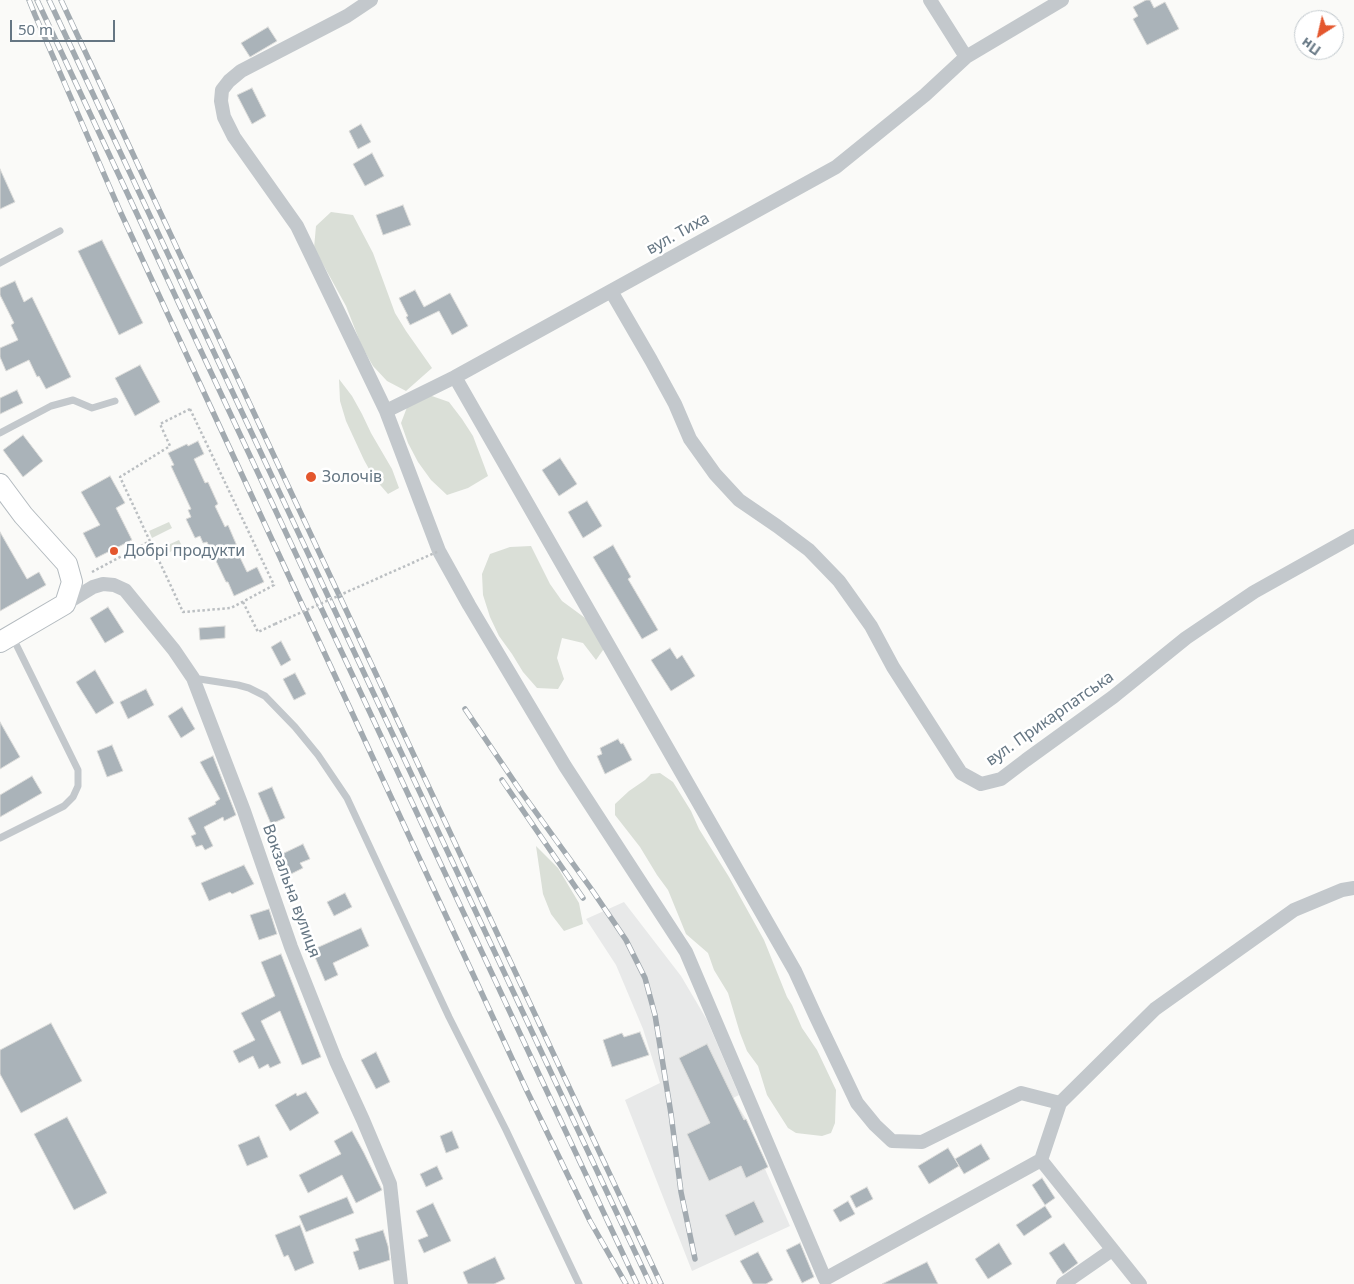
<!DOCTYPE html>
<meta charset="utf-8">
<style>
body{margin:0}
#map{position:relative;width:1354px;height:1284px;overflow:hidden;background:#fafaf8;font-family:"Noto Sans",sans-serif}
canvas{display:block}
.north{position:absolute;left:1294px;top:10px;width:50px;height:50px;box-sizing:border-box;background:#fff;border:1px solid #c1c8cd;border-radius:50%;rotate:215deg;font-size:14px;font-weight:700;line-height:20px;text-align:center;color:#657683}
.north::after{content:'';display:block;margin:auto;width:18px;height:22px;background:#e4572e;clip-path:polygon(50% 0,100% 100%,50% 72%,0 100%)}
.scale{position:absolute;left:10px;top:20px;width:105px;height:22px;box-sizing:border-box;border:2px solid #657683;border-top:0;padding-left:6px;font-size:15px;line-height:18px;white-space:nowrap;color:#657683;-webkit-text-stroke:4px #fff;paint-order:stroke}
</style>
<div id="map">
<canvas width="1354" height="1284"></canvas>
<div class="north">Пн</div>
<div class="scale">50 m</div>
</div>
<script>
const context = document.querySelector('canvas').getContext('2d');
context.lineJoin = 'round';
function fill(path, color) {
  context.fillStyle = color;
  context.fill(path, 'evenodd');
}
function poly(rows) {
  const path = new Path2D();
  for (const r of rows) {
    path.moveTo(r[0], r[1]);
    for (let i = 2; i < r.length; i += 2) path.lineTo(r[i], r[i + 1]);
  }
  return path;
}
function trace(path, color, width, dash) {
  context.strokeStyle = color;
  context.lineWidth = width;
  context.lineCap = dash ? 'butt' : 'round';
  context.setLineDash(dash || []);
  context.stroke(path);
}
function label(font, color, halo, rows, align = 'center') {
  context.font = font + ' "Noto Sans",sans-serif';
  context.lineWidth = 5;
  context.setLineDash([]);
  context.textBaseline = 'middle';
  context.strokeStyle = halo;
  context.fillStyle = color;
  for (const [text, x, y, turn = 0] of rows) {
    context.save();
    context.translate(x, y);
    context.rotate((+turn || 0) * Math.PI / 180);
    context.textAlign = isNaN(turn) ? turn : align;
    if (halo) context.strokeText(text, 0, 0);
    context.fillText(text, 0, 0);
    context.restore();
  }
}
const built = poly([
 [624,902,681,976,707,1020,739,1095,733,1098,746,1119,768,1167,765,1169,790,1226,692,1271,625,1100,660,1083,643,1029,616,965,586,919]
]);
const green = poly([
 [331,212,353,215,373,253,395,313,406,331,432,368,406,391,387,381,373,366,362,347,346,306,314,248,316,226],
 [339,379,352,396,362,414,371,433,392,469,399,488,388,494,374,478,364,460,346,421,340,401],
 [429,395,449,402,462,419,473,436,488,476,468,488,447,495,431,480,418,462,408,443,401,423,409,402],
 [169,522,172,528,152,538,149,531],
 [179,540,182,546,162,556,159,549],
 [531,546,550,584,562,601,596,626,608,643,596,660,583,643,562,638,557,658,564,679,558,689,537,688,523,672,512,654,499,636,490,617,483,595,482,574,490,554,510,547],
 [660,773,673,782,691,811,699,829,729,877,764,940,787,997,792,1005,802,1028,817,1050,836,1090,835,1123,831,1133,822,1136,796,1133,788,1128,767,1095,758,1066,747,1051,740,1033,728,993,714,970,708,953,686,934,668,890,657,875,640,847,615,815,615,804,629,791,645,780,651,774],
 [536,846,558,868,579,903,583,924,564,931,551,914,543,894]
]);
const building = poly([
 [1146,0,1150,0,1154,8,1165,2,1179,29,1147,45,1133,19,1138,16,1133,7,1146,0],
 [268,27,277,41,250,57,241,43,268,27],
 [252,88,266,116,252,124,237,95,252,88],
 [361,124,371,142,358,149,349,131,361,124],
 [372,153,384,176,365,186,353,164,372,153],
 [0,169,15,202,0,209,0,169],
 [403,205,411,225,383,235,376,215,403,205],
 [102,240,143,323,119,335,78,251,102,240],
 [15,281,24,302,32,297,71,377,46,389,39,376,37,377,29,360,6,371,0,357,0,348,18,340,11,325,14,323,0,295,0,288,15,281],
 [415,290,424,307,450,293,468,326,452,335,439,311,410,325,406,317,408,316,399,298,415,290],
 [140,365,160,402,135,416,115,378,140,365],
 [17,390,23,403,0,414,0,398,17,390],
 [23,435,43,461,23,477,3,450,23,435],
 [198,441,204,454,194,459,205,483,208,482,218,504,215,506,225,527,228,525,237,546,235,547,247,572,257,567,264,582,234,596,228,582,226,582,207,542,203,543,200,536,195,538,186,519,191,517,188,510,191,509,171,466,174,465,168,453,187,444,188,446,198,441],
 [560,458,577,484,559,496,542,470,560,458],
 [110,476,125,503,116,508,132,540,96,558,83,533,100,525,81,492,110,476],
 [587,501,602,526,583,538,568,512,587,501],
 [0,532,27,579,39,572,46,585,0,611,0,532],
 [613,545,631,577,628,579,658,630,642,639,593,557,613,545],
 [108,607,124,632,105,643,90,618,108,607],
 [225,626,225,638,200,640,199,628,225,626],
 [281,641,291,660,281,666,271,647,281,641],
 [670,648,677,659,682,655,695,676,671,691,651,660,670,648],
 [95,670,114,703,96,714,76,682,95,670],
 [295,673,306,694,294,700,283,679,295,673],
 [146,689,154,705,128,719,120,702,146,689],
 [182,707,195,729,181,738,168,716,182,707],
 [0,722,20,757,0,769,0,722],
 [618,739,621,744,623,743,632,760,605,774,597,756,602,754,600,748,618,739],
 [112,745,123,771,107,777,97,751,112,745],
 [213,756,236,815,224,821,223,817,204,827,213,846,205,850,202,845,196,847,191,836,196,834,188,818,216,804,215,802,220,799,200,762,213,756],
 [32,776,42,793,0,817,0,795,32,776],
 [272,787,285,818,271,824,258,793,272,787],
 [303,844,310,859,300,863,303,868,291,874,282,854,303,844],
 [244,865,254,884,232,894,230,892,209,901,201,883,244,865],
 [345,893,352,907,334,916,327,902,345,893],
 [269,909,277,934,259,940,250,915,269,909],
 [361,928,369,946,333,963,338,975,325,981,312,950,361,928],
 [281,954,321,1057,302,1065,280,1011,261,1021,281,1063,270,1068,268,1064,259,1069,253,1056,239,1063,233,1051,255,1040,241,1013,275,996,261,962,281,954],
 [51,1023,82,1081,21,1113,0,1074,0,1050,51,1023],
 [640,1032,649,1055,612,1067,603,1040,622,1033,624,1037,640,1032],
 [707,1044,744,1120,746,1119,768,1167,746,1178,741,1166,709,1181,687,1134,710,1123,679,1058,707,1044],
 [376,1052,390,1082,376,1089,361,1060,376,1052],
 [306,1092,319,1113,290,1131,275,1105,296,1093,297,1096,306,1092],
 [67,1117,107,1193,74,1210,34,1134,67,1117],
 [352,1131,364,1153,382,1190,356,1203,342,1175,308,1193,299,1175,341,1154,334,1141,352,1131],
 [452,1131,459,1148,446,1153,440,1136,452,1131],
 [259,1136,268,1157,247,1166,238,1145,259,1136],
 [981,1144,990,1159,964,1174,955,1159,981,1144],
 [948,1148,959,1166,929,1184,918,1166,948,1148],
 [437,1166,443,1179,426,1187,420,1174,437,1166],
 [1042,1178,1055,1198,1045,1205,1032,1185,1042,1178],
 [867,1187,873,1199,856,1208,850,1196,867,1187],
 [347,1197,354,1213,306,1232,299,1216,347,1197],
 [754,1201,764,1222,735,1236,725,1215,754,1201],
 [848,1201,855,1214,840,1222,833,1210,848,1201],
 [433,1203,451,1241,424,1253,418,1240,428,1236,416,1211,433,1203],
 [1045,1206,1052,1217,1024,1236,1016,1225,1045,1206],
 [300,1225,314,1263,295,1271,288,1255,284,1257,275,1235,300,1225],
 [383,1230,388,1246,390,1260,359,1270,353,1252,359,1250,355,1239,383,1230],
 [800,1243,814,1277,802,1283,786,1250,800,1243],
 [999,1243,1012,1264,988,1279,975,1259,999,1243],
 [1064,1243,1078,1263,1063,1274,1049,1253,1064,1243],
 [758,1252,773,1280,766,1284,753,1284,740,1261,758,1252],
 [495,1257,505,1279,494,1284,468,1284,463,1272,495,1257],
 [927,1262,938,1284,882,1284,927,1262]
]);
const path = poly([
 [190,409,274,585,231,608,183,612,120,477,170,446,160,424,190,409],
 [92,572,150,541],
 [243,602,258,632,275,624]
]);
const lane = poly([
 [0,263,60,231],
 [0,433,51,406,73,400,92,408,115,401],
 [193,678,238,685,249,688,265,696,295,727,318,755,347,798,449,1017,506,1130,579,1284],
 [0,838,64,806,73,797,78,786,78,770,12,636]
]);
const street = poly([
 [371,0,347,16,241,71,229,81,222,90,221,101,224,117,234,137,297,226,386,411,439,551,469,605,565,766,686,952,825,1279,1041,1160,1060,1103,1021,1093,922,1142,892,1141,875,1125,857,1103,816,1017,795,971,455,377],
 [930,0,966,57],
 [611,291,651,360,675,404,690,439,715,474,739,500,777,526,809,550,839,581,871,626,893,667,961,773,981,784,1001,779,1026,760,1113,697,1186,638,1254,592,1354,536],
 [386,411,455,377,836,167,925,95,966,57,1062,0],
 [65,604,93,587,103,584,114,585,125,590,174,650,193,678,244,811,291,947,336,1061,363,1120,390,1184,401,1284],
 [1060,1103,1155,1009,1294,910,1342,890,1354,888],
 [1041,1160,1140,1284],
 [1063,1284,1112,1250]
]);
const secondary = poly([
 [0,484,23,515,67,564,72,582,65,604,0,642]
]);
const rail = poly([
 [29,0,35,15,120,211,527,1091,590,1221,626,1284],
 [37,0,637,1284],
 [49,0,650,1284],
 [61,0,661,1284],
 [465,709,522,793,592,890,626,940,645,978,655,1015,671,1114,681,1192,695,1259],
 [502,780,583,898]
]);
const pathBridge = poly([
 [275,624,439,551]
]);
const markers = [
 [311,477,6,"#e4572e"],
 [114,551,5,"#e4572e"]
];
const streetNames = [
 ["вул. Тиха",678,234,-29],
 ["вул. Прикарпатська",1050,719,-35],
 ["Вокзальна вулиця",291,891,70]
];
const poiNames = [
 ["Золочів",322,477],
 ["Добрі продукти",124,551]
];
fill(built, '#e8e9e9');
fill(green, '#dadfd7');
fill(building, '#aab3b9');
trace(building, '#dcdcda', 1);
trace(secondary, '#b3babf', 22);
trace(path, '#bbbfc2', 2.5, [2.5, 2.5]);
trace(lane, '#c3c8cc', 7);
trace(street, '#c3c8cc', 14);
trace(secondary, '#fff', 20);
trace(rail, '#a2aab0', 5.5);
trace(rail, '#fff', 4, [11]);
trace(pathBridge, '#bbbfc2', 2.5, [2.5, 2.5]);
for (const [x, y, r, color] of markers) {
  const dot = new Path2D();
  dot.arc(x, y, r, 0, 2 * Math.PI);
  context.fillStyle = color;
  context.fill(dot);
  trace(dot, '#fff', 2);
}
label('16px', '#657683', '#fff', streetNames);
label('16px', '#657683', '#fff', poiNames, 'left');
</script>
